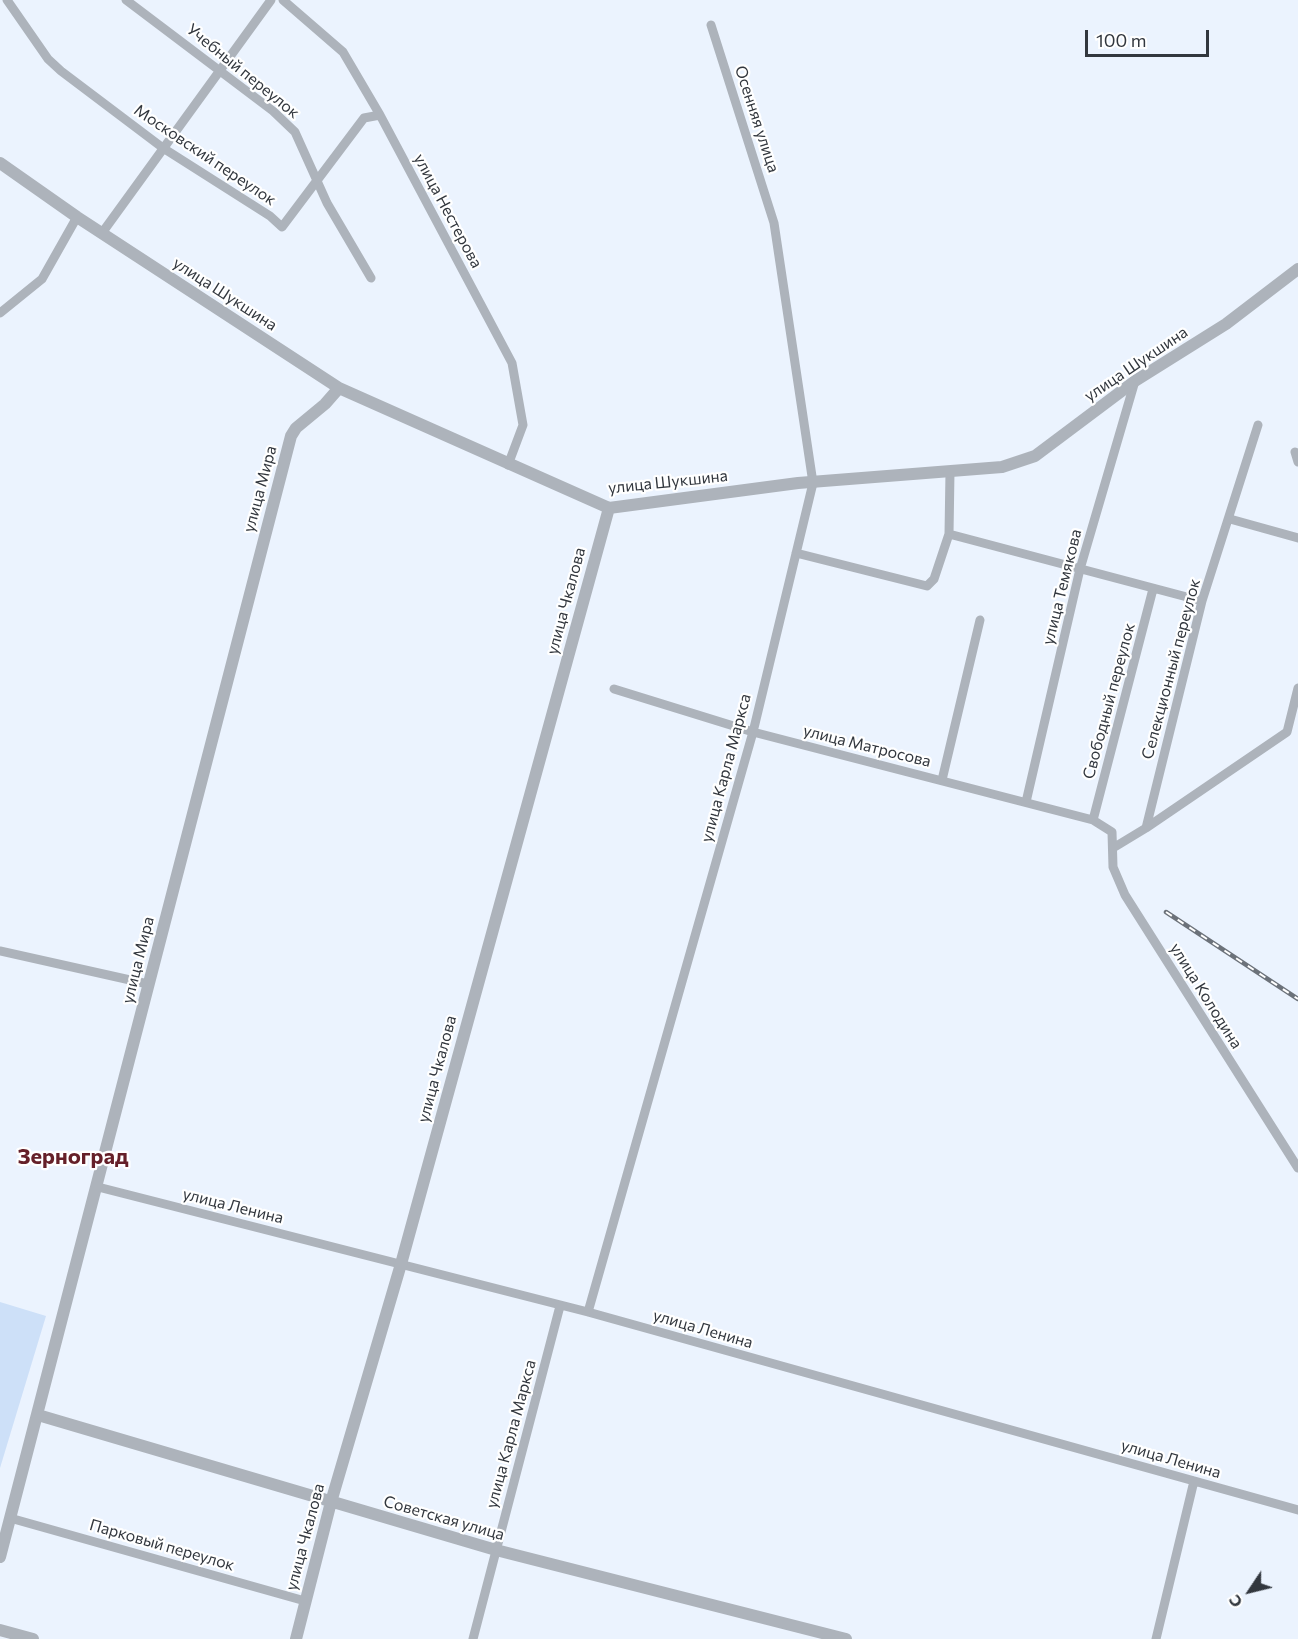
<!DOCTYPE html>
<meta charset="utf-8">
<style>
body{margin:0}
#map{position:relative;width:1298px;height:1639px;overflow:hidden;background:#ebf3fe;font-family:Commissioner,sans-serif}
canvas{display:block}
.north{position:absolute;left:1220px;top:1561px;width:60px;height:60px;-webkit-text-stroke:4px #fff;paint-order:stroke;rotate:235deg;font-size:16px;font-weight:700;line-height:24px;text-align:center;color:#32373e}
.north::after{content:'';display:block;margin:auto;width:21px;height:27px;background:#32373e;clip-path:polygon(50% 0,100% 100%,50% 72%,0 100%)}
.scale{position:absolute;left:1085px;top:30px;width:124px;height:27px;box-sizing:border-box;border:3px solid #32373e;border-top:0;padding-left:8px;font-size:18px;line-height:21px;white-space:nowrap;color:#32373e;-webkit-text-stroke:4px #fff;paint-order:stroke}
</style>
<div id="map">
<canvas width="1298" height="1639"></canvas>
<div class="north">С</div>
<div class="scale">100 m</div>
</div>
<script>
const context = document.querySelector('canvas').getContext('2d');
context.lineJoin = 'round';
function fill(path, color) {
  context.fillStyle = color;
  context.fill(path, 'evenodd');
}
function poly(rows) {
  const path = new Path2D();
  for (const r of rows) {
    path.moveTo(r[0], r[1]);
    for (let i = 2; i < r.length; i += 2) path.lineTo(r[i], r[i + 1]);
  }
  return path;
}
function trace(path, color, width, dash) {
  context.strokeStyle = color;
  context.lineWidth = width;
  context.lineCap = dash ? 'butt' : 'round';
  context.setLineDash(dash || []);
  context.stroke(path);
}
function label(font, color, halo, rows, align = 'center') {
  context.font = font + ' Commissioner,sans-serif';
  context.lineWidth = 4.5;
  context.setLineDash([]);
  context.textBaseline = 'middle';
  context.strokeStyle = halo;
  context.fillStyle = color;
  for (const [text, x, y, turn = 0] of rows) {
    context.save();
    context.translate(x, y);
    context.rotate((+turn || 0) * Math.PI / 180);
    context.textAlign = isNaN(turn) ? turn : align;
    if (halo) context.strokeText(text, 0, 0);
    context.fillText(text, 0, 0);
    context.restore();
  }
}
const green = poly([
 [0,1302,46,1316,0,1468]
]);
const minor = poly([
 [7,0,48,59,61,71,163,148,270,216,282,227,364,118,380,115],
 [126,0,273,111,295,132,327,203,371,278],
 [283,0,343,52,380,115,512,363,523,425,508,465],
 [102,233,271,0],
 [0,313,42,279,77,217],
 [1295,452,1298,462],
 [1230,519,1298,538],
 [949,534,1202,601],
 [796,553,927,586,934,579,949,534,950,472],
 [614,689,753,732,1093,820,1112,832,1113,867,1125,895,1298,1168],
 [942,780,980,620],
 [1026,802,1080,569,1135,381],
 [1093,820,1153,589],
 [1146,828,1287,732,1298,688],
 [1113,848,1146,828,1202,601,1258,425],
 [0,951,148,984],
 [98,1187,588,1312,1298,1510],
 [588,1312,753,732,813,483,774,223,711,25],
 [10,1518,305,1601],
 [473,1639,560,1306],
 [1156,1639,1194,1481]
]);
const tertiary = poly([
 [0,163,77,217,339,388,609,508,798,483,1002,467,1035,456,1135,381,1226,324,1298,269],
 [38,1415,496,1550,846,1639],
 [0,1557,291,436,296,428,325,404,339,388],
 [0,1630,33,1639],
 [296,1639,331,1502,401,1264,609,508]
]);
const rail = poly([
 [1166,912,1298,999]
]);
const streetNames = [
 ["Учебный переулок",243,71,39],
 ["Осенняя улица",757,119,72],
 ["Московский переулок",205,155,34],
 ["улица Нестерова",448,211,62],
 ["улица Шукшина",225,294,33],
 ["улица Шукшина",1136,364,-34],
 ["улица Шукшина",668,482,-6],
 ["улица Мира",260,489,-75],
 ["улица Темякова",1062,587,-76],
 ["улица Чкалова",566,601,-75],
 ["Селекционный переулок",1171,669,-75],
 ["Свободный переулок",1109,701,-75],
 ["улица Матросова",867,746,14],
 ["улица Карла Маркса",726,768,-75],
 ["улица Мира",138,960,-76],
 ["улица Колодина",1206,996,58],
 ["улица Чкалова",437,1069,-75],
 ["улица Ленина",233,1206,14],
 ["улица Ленина",703,1329,16],
 ["улица Карла Маркса",511,1434,-75],
 ["улица Ленина",1171,1459,16],
 ["Советская улица",444,1518,16],
 ["улица Чкалова",305,1537,-75],
 ["Парковый переулок",162,1545,16]
];
const districtNames = [
 ["Зерноград",73,1157]
];
fill(green, '#cde0f8');
trace(minor, '#adb3bb', 9);
trace(tertiary, '#adb3bb', 12);
trace(rail, '#6c727a', 4.5);
trace(rail, '#fff', 2, [7]);
label('16px', '#32373e', '#fff', streetNames);
label('bold 22px', '#652029', '#fff', districtNames);
</script>
